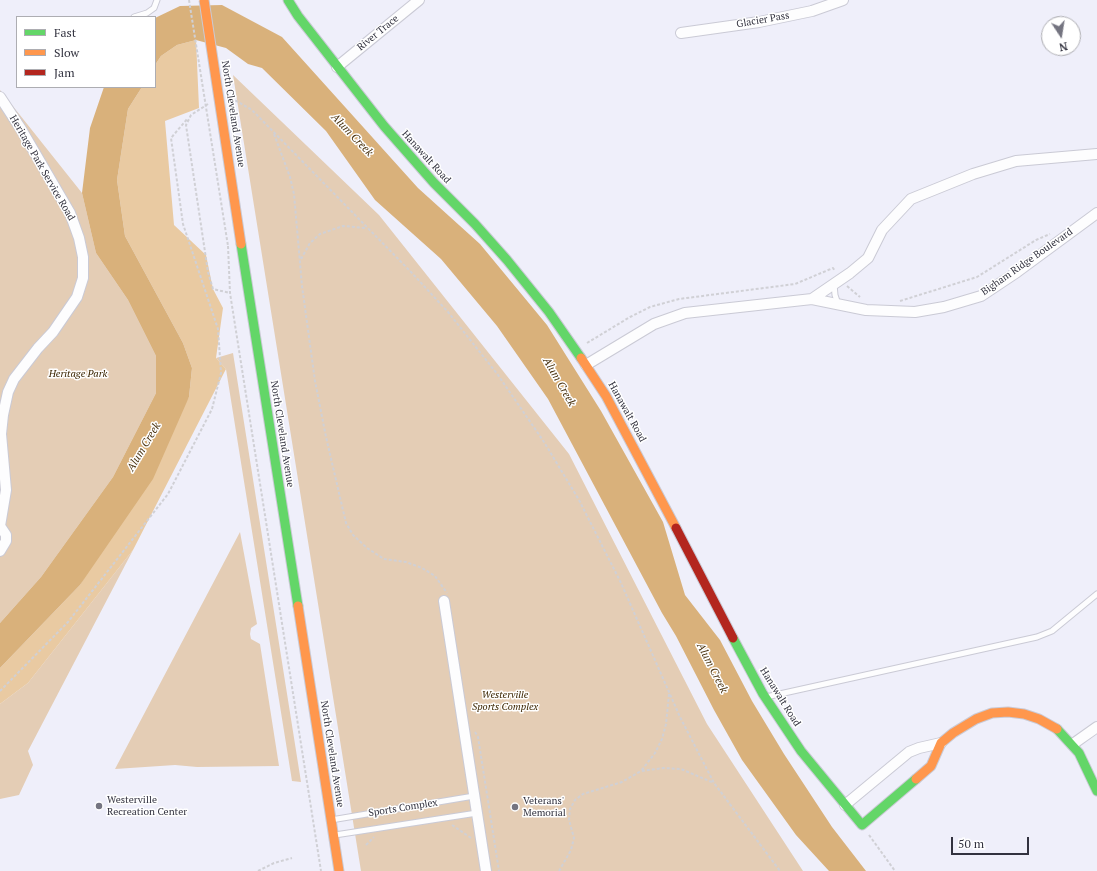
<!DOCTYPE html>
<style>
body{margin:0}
#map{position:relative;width:1097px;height:871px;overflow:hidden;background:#efeffa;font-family:"PT Serif",serif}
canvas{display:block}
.legend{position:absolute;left:16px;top:16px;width:140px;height:72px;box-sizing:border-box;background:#fff;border:1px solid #adadb2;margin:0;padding:5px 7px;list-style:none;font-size:12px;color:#32323f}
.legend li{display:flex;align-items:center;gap:8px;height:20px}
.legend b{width:20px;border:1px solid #adadb2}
.north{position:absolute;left:1041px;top:16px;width:40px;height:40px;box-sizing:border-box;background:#fff;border:1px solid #adadb2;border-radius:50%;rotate:168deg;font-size:11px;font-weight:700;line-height:16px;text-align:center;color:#32323f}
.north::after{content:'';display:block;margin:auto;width:14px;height:18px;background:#747480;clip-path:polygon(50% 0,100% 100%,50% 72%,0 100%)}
.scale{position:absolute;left:951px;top:837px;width:78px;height:18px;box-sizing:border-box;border:2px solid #32323f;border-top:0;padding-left:5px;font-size:12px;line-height:14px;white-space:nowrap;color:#32323f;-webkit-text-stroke:3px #fff;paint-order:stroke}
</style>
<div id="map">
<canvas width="1097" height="871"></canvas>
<ul class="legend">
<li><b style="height:5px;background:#63d668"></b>Fast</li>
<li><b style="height:5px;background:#ff974d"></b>Slow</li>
<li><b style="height:5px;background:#b3261e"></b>Jam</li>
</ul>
<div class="north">N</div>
<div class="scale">50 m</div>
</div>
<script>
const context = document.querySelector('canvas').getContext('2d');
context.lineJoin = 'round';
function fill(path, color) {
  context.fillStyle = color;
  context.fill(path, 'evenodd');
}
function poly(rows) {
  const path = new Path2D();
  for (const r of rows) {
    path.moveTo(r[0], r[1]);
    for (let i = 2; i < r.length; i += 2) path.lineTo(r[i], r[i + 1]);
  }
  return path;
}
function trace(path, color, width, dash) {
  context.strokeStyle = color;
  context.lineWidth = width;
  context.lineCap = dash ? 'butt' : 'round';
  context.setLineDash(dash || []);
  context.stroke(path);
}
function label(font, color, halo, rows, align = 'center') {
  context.font = font + ' "PT Serif",serif';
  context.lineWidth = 3;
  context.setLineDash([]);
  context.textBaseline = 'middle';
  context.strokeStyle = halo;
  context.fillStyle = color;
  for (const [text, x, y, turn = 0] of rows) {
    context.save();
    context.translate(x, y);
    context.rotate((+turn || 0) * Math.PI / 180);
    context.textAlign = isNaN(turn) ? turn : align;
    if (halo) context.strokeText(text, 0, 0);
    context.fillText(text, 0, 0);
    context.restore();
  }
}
const green = poly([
 [233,75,379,215,569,454,707,724,803,871,361,871],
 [0,90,82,193,96,253,128,300,156,356,156,393,113,477,41,577,0,623],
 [233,353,301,782,292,781,226,369,216,358],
 [240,532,257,624,251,628,250,634,251,639,260,644,279,766,197,767,175,765,115,769],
 [133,550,28,751,33,765,19,795,0,799,0,704,28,683]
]);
const forest = poly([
 [196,40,199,108,165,121,174,225,206,255,213,289,223,308,216,358,226,369,133,550,28,683,0,704,0,668,80,585,189,397,192,368,183,343,125,236,117,180,128,109,142,87,155,87,155,65,161,56,177,45]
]);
const water = poly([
 [222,5,282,37,418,188,480,244,547,325,601,411,663,522,685,595,720,640,752,701,784,754,832,827,866,871,829,871,796,835,742,760,714,710,676,636,662,613,548,399,497,326,441,259,375,200,326,131,262,68,248,64,226,48,196,40,177,45,161,56,155,65,155,18,180,6],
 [104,87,142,87,128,109,117,180,125,236,183,343,192,368,189,397,153,479,80,585,0,668,0,623,41,577,113,477,156,393,156,356,128,300,96,253,82,193,90,128]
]);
const path = poly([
 [231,98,252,110,411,272,448,312,498,375,544,442,579,500,621,583,680,717,714,783,780,871],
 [208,104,191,115,186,125,208,272,213,289,230,293],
 [274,134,290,177,294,194,302,286,315,381,326,437,346,523,353,535,367,548,384,559,406,562,422,568,435,576,447,593],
 [228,246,230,293,321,871],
 [301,259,310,243,320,234,343,226,366,228],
 [847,286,860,297],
 [900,301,977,277,1036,240,1050,234],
 [587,343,630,317,650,307,679,299,795,284,833,268,835,271],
 [0,691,68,622,168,494,212,409,221,373,218,329,183,224,171,138,188,118],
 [669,694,666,724,662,739,655,753,641,771,664,768,681,769,714,783],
 [475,732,478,737,499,871],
 [452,825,471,838],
 [869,835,895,871],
 [366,845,374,837],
 [258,871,274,863,292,858],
 [559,871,571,850,574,838,569,820,570,809,575,800,583,794,622,782,641,771]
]);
const lane = poly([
 [134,17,147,13,154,8,157,0],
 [834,284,835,295,838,304],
 [766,697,1037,637,1052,631,1097,594],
 [331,820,474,796],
 [335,835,477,813]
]);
const street = poly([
 [681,33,759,22,812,11,843,0],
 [337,67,419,0],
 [0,97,21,129,70,213,79,238,83,257,83,278,77,297,53,332,38,348,14,379,8,392,3,415,1,434,6,490,0,526],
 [812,299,850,273,868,258,882,230,911,199,973,174,1016,161,1097,154],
 [586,365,654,324,685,313,812,299,866,310,915,312,944,307,981,296,1017,272,1097,213],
 [0,526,6,535,6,541,0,551],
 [444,601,486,871],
 [1073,744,1097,727],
 [845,805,909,752,919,748,941,743]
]);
const fast = poly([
 [288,0,298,16,384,126,434,183,475,224,507,260,549,312,581,358],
 [241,244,298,606],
 [733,638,763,694,801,751,862,825,916,779],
 [1057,729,1079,753,1097,791]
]);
const slow = poly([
 [581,358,606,396,676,528],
 [298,606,339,871],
 [916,779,931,766,941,743,953,733,976,719,992,713,1008,712,1024,714,1039,719,1057,729]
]);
const jam = poly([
 [676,528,733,638]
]);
const pathBridge = poly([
 [189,0,228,246]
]);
const slowBridge = poly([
 [204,0,241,244]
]);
const markers = [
 [99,806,4,"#747480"],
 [515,807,4,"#747480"]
];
const streetNames = [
 ["Glacier Pass",763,20,-10],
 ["River Trace",378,33,-39],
 ["North Cleveland Avenue",233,114,81],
 ["Hanawalt Road",426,157,48],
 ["Heritage Park Service Road",42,168,60],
 ["Bigham Ridge Boulevard",1027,262,-35],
 ["Hanawalt Road",627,412,61],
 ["North Cleveland Avenue",282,434,81],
 ["Hanawalt Road",780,697,58],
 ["North Cleveland Avenue",332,754,81],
 ["Sports Complex",403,808,-9]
];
const parkNames = [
 ["Heritage Park",78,374],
 ["Westerville",505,695],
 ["Sports Complex",505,707]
];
const poiNames = [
 ["Westerville",107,800],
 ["Recreation Center",107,812],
 ["Veterans'",523,801],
 ["Memorial",523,813]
];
const waterNames = [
 ["Alum Creek",352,135,46],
 ["Alum Creek",559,382,60],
 ["Alum Creek",144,447,-59],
 ["Alum Creek",712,668,63]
];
fill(green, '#e4cdb5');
fill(forest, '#e9caa2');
fill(water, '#d9b17b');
trace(lane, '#cacad5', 7);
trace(street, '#cacad5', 12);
trace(fast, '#cacad5', 11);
trace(slow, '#cacad5', 11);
trace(jam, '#cacad5', 11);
trace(path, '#d0d0d5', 2, [3, 2]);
trace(lane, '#fdfdfe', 5);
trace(street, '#fdfdfe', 10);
trace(fast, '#63d668', 9);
trace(slow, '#ff974d', 9);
trace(jam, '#b3261e', 9);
trace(slowBridge, '#cacad5', 11, []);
trace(pathBridge, '#d0d0d5', 2, [3, 2]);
trace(slowBridge, '#ff974d', 9);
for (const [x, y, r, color] of markers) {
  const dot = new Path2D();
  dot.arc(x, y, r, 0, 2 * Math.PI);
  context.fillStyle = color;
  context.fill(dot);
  trace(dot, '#fff', 1.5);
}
label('10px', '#32323f', '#fff', streetNames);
label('italic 10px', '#3b2501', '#fff', parkNames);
label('10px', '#32323f', '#fff', poiNames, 'left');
label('italic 11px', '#4a3310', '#fff', waterNames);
</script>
